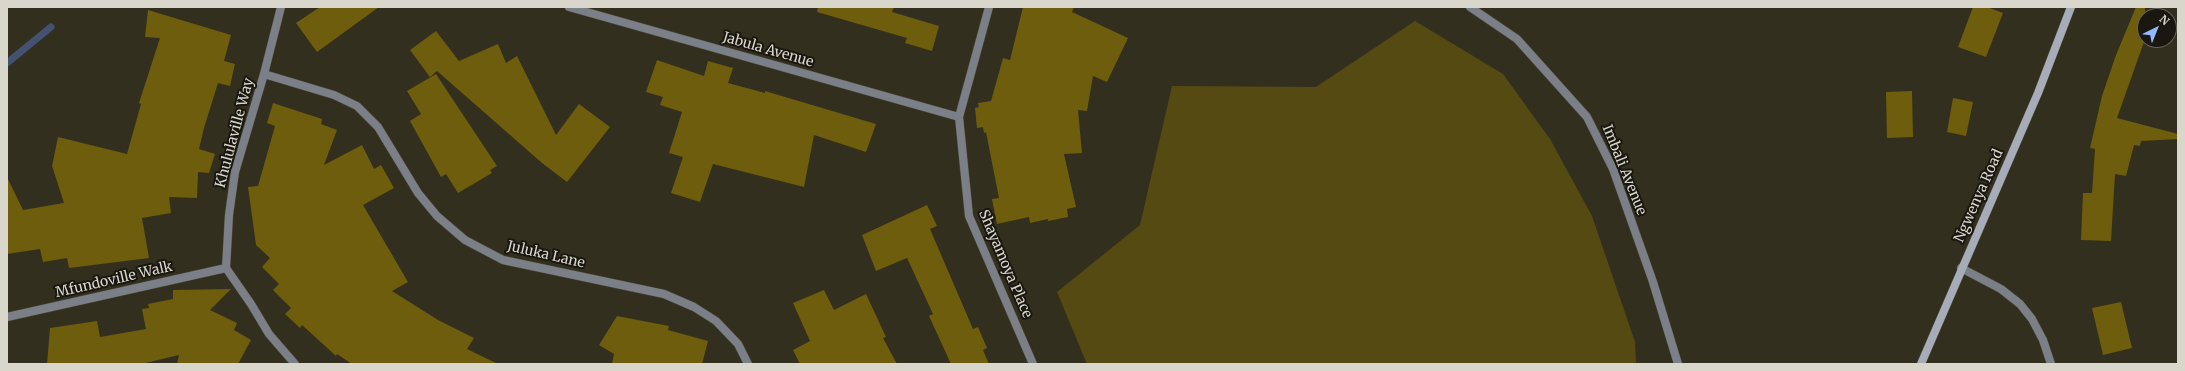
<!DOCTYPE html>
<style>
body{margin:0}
#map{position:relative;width:2185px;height:371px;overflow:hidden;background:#332f1e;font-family:Merriweather,serif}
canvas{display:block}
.frame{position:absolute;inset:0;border:8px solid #d9d6cc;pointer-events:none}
.north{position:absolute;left:2137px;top:8px;width:40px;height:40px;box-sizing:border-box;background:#191710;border:1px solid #66635b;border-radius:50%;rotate:43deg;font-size:11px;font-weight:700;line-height:16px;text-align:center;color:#d9d6cc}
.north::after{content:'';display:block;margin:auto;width:14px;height:18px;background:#91b8fd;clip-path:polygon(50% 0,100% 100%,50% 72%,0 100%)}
</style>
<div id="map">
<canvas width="2185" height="371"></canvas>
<div class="frame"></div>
<div class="north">N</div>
</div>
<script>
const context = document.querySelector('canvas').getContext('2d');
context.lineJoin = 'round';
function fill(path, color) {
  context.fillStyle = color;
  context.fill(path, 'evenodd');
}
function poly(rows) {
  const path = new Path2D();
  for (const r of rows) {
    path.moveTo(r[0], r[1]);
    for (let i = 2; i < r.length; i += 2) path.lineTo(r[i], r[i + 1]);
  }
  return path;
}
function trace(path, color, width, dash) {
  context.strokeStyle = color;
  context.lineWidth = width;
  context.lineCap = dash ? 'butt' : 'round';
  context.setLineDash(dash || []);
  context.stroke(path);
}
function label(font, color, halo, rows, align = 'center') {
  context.font = font + ' Merriweather,serif';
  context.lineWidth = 4;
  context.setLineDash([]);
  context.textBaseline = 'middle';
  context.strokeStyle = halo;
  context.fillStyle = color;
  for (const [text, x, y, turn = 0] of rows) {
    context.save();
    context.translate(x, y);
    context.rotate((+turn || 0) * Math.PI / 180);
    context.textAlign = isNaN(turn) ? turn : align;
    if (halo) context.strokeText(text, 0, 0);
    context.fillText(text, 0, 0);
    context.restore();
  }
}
const green = poly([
 [1415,21,1503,74,1550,139,1592,216,1635,342,1636,364,1087,364,1057,292,1140,225,1172,86,1316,87]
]);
const stream = poly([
 [7,63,51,27]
]);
const building = poly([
 [320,7,379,7,317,52,296,23],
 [818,7,894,7,892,12,939,26,932,51,905,43,907,38,817,12],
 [1023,7,1074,7,1072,12,1128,38,1107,82,1093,76,1087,111,1078,110,1082,153,1064,154,1076,207,1067,209,1068,217,1048,221,1048,219,1030,223,1029,217,997,224,992,199,999,198,986,132,984,133,983,127,977,128,975,108,979,107,978,103,991,101,1003,58,1010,60],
 [1973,7,1987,7,2003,13,1986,57,1958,47],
 [2136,7,2145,7,2145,39,2117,118,2178,134,2178,139,2141,141,2140,146,2134,145,2126,176,2115,174,2111,241,2081,240,2083,193,2092,193,2095,149,2090,148,2102,96,2116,55],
 [148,10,231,35,224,61,235,64,230,86,218,83,204,128,199,149,215,154,209,173,198,172,197,198,169,197,171,213,142,218,149,258,69,268,67,258,43,262,40,249,7,254,7,177,23,210,64,203,52,166,58,137,127,154,141,104,139,103,160,38,145,37],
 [436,31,459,61,498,44,506,63,517,56,556,135,579,104,610,127,567,182,542,163,437,71,430,77,410,50],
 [657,60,704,76,708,61,733,68,728,83,765,93,765,91,876,124,866,152,814,135,804,187,713,164,700,202,671,193,683,157,669,153,682,112,660,105,663,97,646,92],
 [436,74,497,166,490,170,492,173,458,193,446,174,441,177,410,121,421,114,407,91],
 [1912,91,1913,137,1887,138,1886,92],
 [1953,98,1973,102,1966,136,1947,132],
 [273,103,322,119,321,124,337,130,324,165,362,145,374,169,381,165,394,188,363,205,408,282,392,291,438,320,474,338,467,349,498,364,352,364,337,354,336,356,302,325,300,328,285,314,291,308,273,290,279,284,262,267,270,258,256,245,248,187,258,186,275,126,267,123],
 [927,205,937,226,930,229,973,329,978,327,987,348,983,350,989,364,951,364,929,316,933,314,907,258,876,271,862,235],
 [231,289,210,310,237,323,234,330,251,340,238,364,177,364,179,355,141,364,47,364,50,328,97,321,100,337,146,329,142,309,149,308,148,304,173,299,173,290],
 [824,290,834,310,866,294,886,337,883,338,897,364,800,364,793,350,810,341,793,303],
 [2121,302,2132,348,2103,355,2092,308],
 [617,316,669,326,668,330,708,341,702,364,612,364,614,354,599,345]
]);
const street = poly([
 [281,7,264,74,235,172,229,215,226,268,251,304,269,334,295,364],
 [569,7,959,117],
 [989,7,959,117,969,216,1033,364],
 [1470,7,1517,39,1587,117,1613,169,1653,282,1678,364],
 [264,74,334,95,357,106,378,127,418,193,437,216,465,240,503,260,664,294,694,307,716,321,738,344,748,364],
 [1961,268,2001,289,2020,304,2032,319,2043,340,2051,364],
 [7,317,226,268]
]);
const secondary = poly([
 [1921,364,2038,93,2071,7]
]);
const streetNames = [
 ["Jabula Avenue",768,50,16],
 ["Khululaville Way",235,133,-75],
 ["Imbali Avenue",1624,170,68],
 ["Ngwenya Road",1979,196,-66],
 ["Juluka Lane",546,255,13],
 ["Shayamoya Place",1005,264,67],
 ["Mfundoville Walk",114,280,-13]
];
fill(green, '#564a13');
trace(stream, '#435271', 7);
fill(building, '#6d5d0c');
trace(street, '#4e4a3a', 9);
trace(secondary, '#4e4a3a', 9);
trace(street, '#7b7f87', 8);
trace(secondary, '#a6adb9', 8);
label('14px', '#d9d6cc', '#191710', streetNames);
</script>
